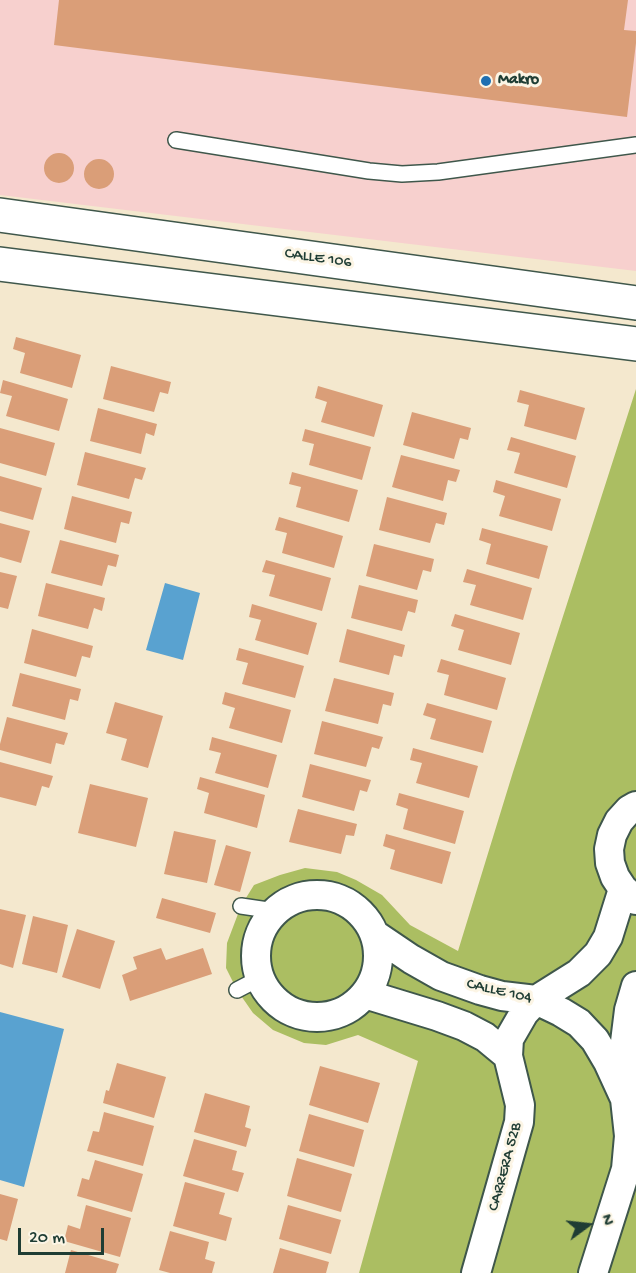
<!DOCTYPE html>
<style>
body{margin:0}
#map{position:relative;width:636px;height:1273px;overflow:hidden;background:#f4e8ce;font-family:"Gochi Hand",sans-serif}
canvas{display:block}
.north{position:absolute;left:558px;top:1195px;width:60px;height:60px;-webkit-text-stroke:4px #fcf5e5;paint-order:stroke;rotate:75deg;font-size:16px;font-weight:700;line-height:24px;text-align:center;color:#1f3d34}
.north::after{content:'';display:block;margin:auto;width:21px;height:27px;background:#1f3d34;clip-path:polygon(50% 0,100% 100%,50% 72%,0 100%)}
.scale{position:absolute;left:18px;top:1228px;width:86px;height:27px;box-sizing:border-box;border:3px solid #1f3d34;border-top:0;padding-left:8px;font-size:18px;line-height:21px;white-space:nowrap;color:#1f3d34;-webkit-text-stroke:4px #fcf5e5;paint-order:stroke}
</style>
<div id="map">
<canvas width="636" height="1273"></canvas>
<div class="north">N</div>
<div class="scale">20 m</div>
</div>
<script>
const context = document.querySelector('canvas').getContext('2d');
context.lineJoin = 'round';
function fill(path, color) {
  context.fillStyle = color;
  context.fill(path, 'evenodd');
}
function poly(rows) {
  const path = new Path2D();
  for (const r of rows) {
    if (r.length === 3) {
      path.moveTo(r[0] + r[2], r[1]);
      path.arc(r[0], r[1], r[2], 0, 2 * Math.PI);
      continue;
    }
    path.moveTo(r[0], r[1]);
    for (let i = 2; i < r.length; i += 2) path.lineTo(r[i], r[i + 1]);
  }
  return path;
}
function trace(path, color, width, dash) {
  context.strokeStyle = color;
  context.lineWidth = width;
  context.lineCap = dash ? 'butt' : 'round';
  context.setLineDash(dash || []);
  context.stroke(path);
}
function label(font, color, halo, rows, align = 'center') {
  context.font = font + ' "Gochi Hand",sans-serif';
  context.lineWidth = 6;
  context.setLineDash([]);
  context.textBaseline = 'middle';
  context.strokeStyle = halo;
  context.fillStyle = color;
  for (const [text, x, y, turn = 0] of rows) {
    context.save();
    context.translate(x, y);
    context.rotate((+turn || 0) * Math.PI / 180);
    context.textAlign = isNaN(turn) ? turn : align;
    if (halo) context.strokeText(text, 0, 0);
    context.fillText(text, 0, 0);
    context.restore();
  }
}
const built = poly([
 [0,0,636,0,636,271,0,195]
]);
const green = poly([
 [636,389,636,1273,359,1273,418,1061,358,1035,326,1045,304,1043,273,1030,253,1013,237,990,226,968,227,943,241,906,254,885,280,875,305,868,337,872,356,880,382,895,410,925,458,951,513,772]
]);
const water = poly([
 [165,583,200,593,183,660,146,650],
 [0,1012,64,1029,24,1187,0,1180]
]);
const building = poly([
 [59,0,628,0,624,30,636,31,636,43,627,117,54,45],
 [59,168,15],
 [99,174,15],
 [16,337,81,355,72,388,20,373,25,353,13,349],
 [111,366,171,382,168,394,160,392,154,412,103,399],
 [3,380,68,399,59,431,6,416,12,396,0,393],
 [318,386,383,405,374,437,321,422,327,402,315,398],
 [520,390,585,408,576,440,524,426,529,405,517,402],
 [98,408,157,424,154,436,146,433,141,454,90,441],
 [412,412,471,428,468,440,460,438,454,459,403,445],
 [0,428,55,443,46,476,0,463],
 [305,429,371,447,362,480,309,465,314,444,302,441],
 [511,437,576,456,567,488,514,473,520,453,507,450],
 [85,452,146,468,142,480,135,478,129,499,77,485],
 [401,455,460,470,456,482,448,480,443,501,392,487],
 [292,472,358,490,349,522,296,507,301,487,289,484],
 [0,476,42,488,33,520,0,511],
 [496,480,561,499,552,531,499,516,505,496,493,492],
 [72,496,132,512,129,524,121,522,116,543,64,529],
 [387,497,447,513,444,525,436,523,430,543,379,530],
 [279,517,343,536,334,568,282,553,287,533,275,530],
 [0,523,30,531,21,563,0,557],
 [482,528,548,546,539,579,486,564,491,544,479,540],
 [60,540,119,555,116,567,108,565,102,586,51,573],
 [374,544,434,559,431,572,423,570,417,590,366,576],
 [266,560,331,578,322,611,269,596,275,575,262,572],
 [467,569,532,588,523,620,470,605,476,585,463,582],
 [0,572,17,576,8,609,0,607],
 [46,583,105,598,102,611,94,608,88,629,38,616],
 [359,585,418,600,415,613,408,611,402,631,351,618],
 [252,604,317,623,308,655,255,640,261,620,249,617],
 [455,614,520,633,511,665,458,650,464,630,451,626],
 [32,629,93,646,90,658,82,656,76,677,24,663],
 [347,629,405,645,402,657,394,655,389,675,339,662],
 [239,648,304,666,295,698,242,684,248,663,236,660],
 [441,659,506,678,497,710,444,695,449,675,437,672],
 [20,673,81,689,78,701,70,699,65,720,12,706],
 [334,678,394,693,391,706,383,704,378,724,325,711],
 [225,692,291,710,282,743,229,728,235,708,222,704],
 [115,702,163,716,148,768,121,760,127,739,106,733],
 [427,703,492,721,483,753,430,739,436,719,423,715],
 [7,717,68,733,64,745,56,743,51,764,0,750,0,744],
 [322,721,383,737,379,749,372,747,366,767,314,754],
 [212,737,277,755,268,788,215,773,221,753,209,750],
 [413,748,478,766,469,798,416,783,422,763,410,760],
 [0,762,53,776,49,788,42,786,36,806,0,797],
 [310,764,371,780,367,792,360,790,354,811,302,797],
 [200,777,265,795,257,828,204,813,209,793,197,789],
 [90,784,148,798,136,847,78,833],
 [399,793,464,811,455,844,403,829,408,809,396,805],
 [298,809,357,824,354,836,346,835,341,854,289,842],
 [174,831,216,840,207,883,164,874],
 [386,834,451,852,442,884,390,869,395,850,383,846],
 [226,845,251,852,240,892,214,885],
 [162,898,216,913,210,933,156,918],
 [0,909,26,915,13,968,0,964],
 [33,916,68,925,57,973,22,964],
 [77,929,115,941,100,989,62,977],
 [161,948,166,960,203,948,212,974,130,1001,122,975,137,969,133,957],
 [117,1063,166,1077,154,1118,103,1103,106,1090,109,1091],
 [320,1066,380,1083,368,1123,309,1105],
 [205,1093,250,1106,245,1127,251,1129,246,1147,194,1132],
 [104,1112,154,1126,143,1166,87,1151,93,1131,99,1132],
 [309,1114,364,1130,354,1167,299,1151],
 [194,1139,237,1151,232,1170,244,1173,238,1192,183,1176],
 [297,1158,352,1174,341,1212,287,1196],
 [95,1160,143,1174,132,1212,77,1196,82,1178,89,1180],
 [185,1182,225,1193,219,1214,232,1218,226,1241,173,1226],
 [0,1194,18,1199,7,1241,0,1239],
 [86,1205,131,1218,120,1257,64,1241,68,1225,80,1229],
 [288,1205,341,1220,331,1254,279,1239],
 [170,1231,209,1242,205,1259,215,1262,212,1273,170,1273,159,1270],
 [280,1248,329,1262,326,1273,273,1273],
 [71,1250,119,1264,116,1273,65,1273]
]);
const lane = poly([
 [176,140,369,171,402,174,438,172,636,145],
 [241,906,275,911],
 [237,990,260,978]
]);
const street = poly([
 [636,806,629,810,619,821,612,835,609,849,610,863,615,877,623,889,636,900],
 [317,956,61],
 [374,934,411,959,441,976,480,990,502,996,536,1000,561,1012,579,1023,595,1040,608,1062,625,1099],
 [365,994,437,1016,464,1026,485,1037,508,1056],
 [476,1273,519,1122,520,1105,508,1056,509,1039,524,1013,536,1000,579,973,598,954,608,937,623,889],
 [593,1273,626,1169,629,1136,625,1099,625,1042,629,1010,636,986]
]);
const secondary = poly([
 [0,215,636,303],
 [0,264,636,344]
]);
const markers = [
 [486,81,6,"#1f6fb2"]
];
const poiNames = [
 ["Makro",498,81]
];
const streetNames = [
 ["CALLE 106",318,259,8],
 ["CALLE 104",499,992,13],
 ["CARRERA 52B",506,1167,-75]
];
fill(built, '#f7d0ce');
fill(green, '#abbe62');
fill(water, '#59a2d0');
fill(building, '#da9e78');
trace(lane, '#3f574b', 18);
trace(street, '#3f574b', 32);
trace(secondary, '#3f574b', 36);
trace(lane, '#fff', 15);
trace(street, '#fff', 28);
trace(secondary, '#fff', 33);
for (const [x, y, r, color] of markers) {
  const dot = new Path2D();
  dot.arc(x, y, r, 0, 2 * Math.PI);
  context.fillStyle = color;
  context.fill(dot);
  trace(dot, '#fcf5e5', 2);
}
label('bold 16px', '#1f3d34', '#fcf5e5', poiNames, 'left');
label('16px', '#1f3d34', '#fcf5e5', streetNames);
</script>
